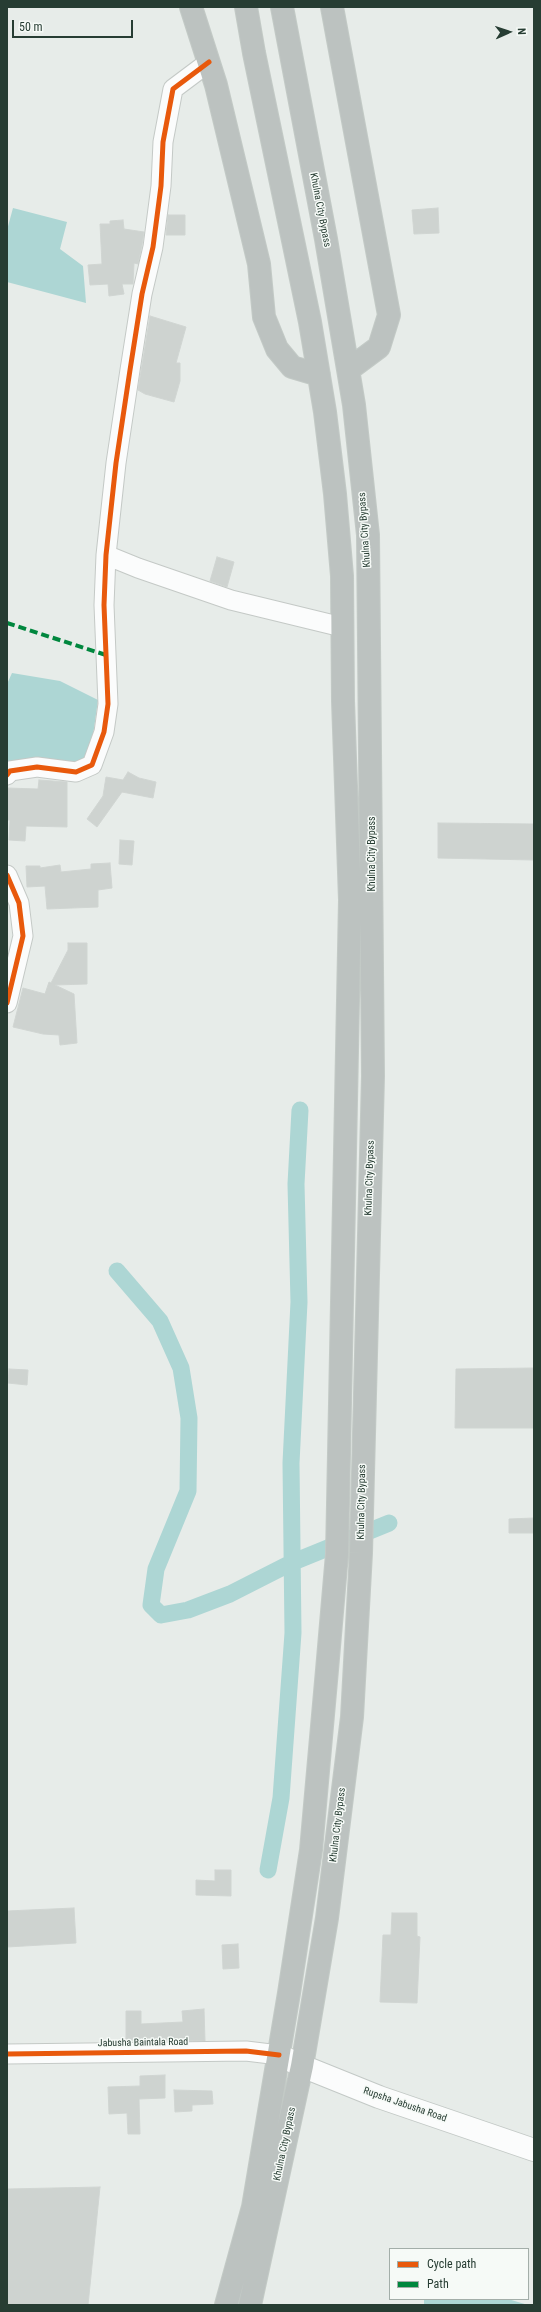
<!DOCTYPE html>
<style>
body{margin:0}
#map{position:relative;width:541px;height:2312px;overflow:hidden;background:#e7ece9;font-family:"Roboto Condensed",sans-serif}
canvas{display:block}
.frame{position:absolute;inset:0;border:8px solid #273d33;pointer-events:none}
.legend{position:absolute;left:389px;top:2248px;width:140px;height:52px;box-sizing:border-box;background:#f6faf7;border:1px solid #a3aea9;margin:0;padding:5px 7px;list-style:none;font-size:12px;color:#273d33}
.legend li{display:flex;align-items:center;gap:8px;height:20px}
.legend b{width:20px;border:1px solid #a3aea9}
.north{position:absolute;left:489px;top:12px;width:40px;height:40px;-webkit-text-stroke:3px #f6faf7;paint-order:stroke;rotate:87deg;font-size:11px;font-weight:700;line-height:16px;text-align:center;color:#273d33}
.north::after{content:'';display:block;margin:auto;width:14px;height:18px;background:#273d33;clip-path:polygon(50% 0,100% 100%,50% 72%,0 100%)}
.scale{position:absolute;left:12px;top:20px;width:121px;height:18px;box-sizing:border-box;border:2px solid #273d33;border-top:0;padding-left:5px;font-size:12px;line-height:14px;white-space:nowrap;color:#273d33;-webkit-text-stroke:3px #f6faf7;paint-order:stroke}
</style>
<div id="map">
<canvas width="541" height="2312"></canvas>
<div class="frame"></div>
<ul class="legend">
<li><b style="height:5px;background:#e8590c"></b>Cycle path</li>
<li><b style="height:5px;background:#00873e"></b>Path</li>
</ul>
<div class="north">N</div>
<div class="scale">50 m</div>
</div>
<script>
const context = document.querySelector('canvas').getContext('2d');
context.lineJoin = 'round';
function fill(path, color) {
  context.fillStyle = color;
  context.fill(path, 'evenodd');
}
function poly(rows) {
  const path = new Path2D();
  for (const r of rows) {
    path.moveTo(r[0], r[1]);
    for (let i = 2; i < r.length; i += 2) path.lineTo(r[i], r[i + 1]);
  }
  return path;
}
function trace(path, color, width, dash) {
  context.strokeStyle = color;
  context.lineWidth = width;
  context.lineCap = dash ? 'butt' : 'round';
  context.setLineDash(dash || []);
  context.stroke(path);
}
function label(font, color, halo, rows, align = 'center') {
  context.font = font + ' "Roboto Condensed",sans-serif';
  context.lineWidth = 3;
  context.setLineDash([]);
  context.textBaseline = 'middle';
  context.strokeStyle = halo;
  context.fillStyle = color;
  for (const [text, x, y, turn = 0] of rows) {
    context.save();
    context.translate(x, y);
    context.rotate((+turn || 0) * Math.PI / 180);
    context.textAlign = isNaN(turn) ? turn : align;
    if (halo) context.strokeText(text, 0, 0);
    context.fillText(text, 0, 0);
    context.restore();
  }
}
const water = poly([
 [13,208,67,222,60,249,83,266,86,303,7,282,7,230],
 [12,673,60,681,98,700,90,757,74,768,44,762,7,762,7,684],
 [424,2299,508,2299,528,2305,424,2305]
]);
const canal = poly([
 [117,1271,160,1321,181,1368,189,1418,188,1491,156,1569,151,1605,161,1615,188,1610,230,1594,293,1562,389,1523],
 [268,1870,281,1798,293,1633,291,1463,299,1302,296,1184,300,1110]
]);
const building = poly([
 [438,208,439,233,414,234,412,210,438,208],
 [168,215,185,215,185,235,166,235,168,215],
 [123,220,124,229,144,232,142,245,138,264,134,263,133,284,122,284,124,294,109,296,108,284,90,285,88,265,102,264,100,224,110,224,110,221,123,220],
 [150,316,186,327,176,363,180,363,180,381,174,402,145,394,138,390,150,316],
 [217,557,234,562,227,587,210,581,217,557],
 [128,772,139,778,156,782,153,798,122,792,97,827,87,819,103,796,106,777,123,780,128,772],
 [39,780,67,782,67,827,26,826,25,841,9,840,10,820,7,820,7,788,38,789,39,780],
 [438,823,534,824,534,860,438,858,438,823],
 [120,840,134,841,132,865,119,864,120,840],
 [110,863,112,888,98,890,98,907,47,909,45,886,27,887,26,866,40,866,40,868,60,865,61,872,91,869,91,864,110,863],
 [68,943,87,943,87,984,55,985,74,994,77,1043,60,1045,59,1035,43,1034,13,1027,23,988,45,994,49,982,51,983,68,950,68,943],
 [534,1368,534,1428,455,1428,456,1369,534,1368],
 [9,1369,28,1370,27,1385,8,1383,9,1369],
 [534,1518,534,1533,509,1533,509,1519,534,1518],
 [215,1870,231,1870,231,1896,196,1895,196,1880,215,1881,215,1870],
 [74,1908,76,1943,7,1947,7,1911,74,1908],
 [392,1913,417,1913,417,1936,420,1937,417,2003,380,2002,383,1935,391,1935,392,1913],
 [238,1944,239,1968,223,1969,222,1945,238,1944],
 [204,2009,205,2041,126,2040,126,2011,141,2011,141,2024,183,2022,182,2011,204,2009],
 [165,2075,165,2098,139,2099,140,2134,128,2134,127,2113,109,2114,108,2087,140,2086,140,2076,165,2075],
 [174,2090,212,2091,213,2104,192,2105,192,2111,175,2112,174,2090],
 [100,2187,88,2305,7,2305,7,2189,100,2187]
]);
const street = poly([
 [106,555,138,568,231,600,342,627],
 [7,775,10,771,37,767,76,772,92,765,104,732,108,704,104,605,106,555,116,463,130,370,142,294,153,247,161,186,163,142,173,89,209,62],
 [7,875,19,903,23,936,7,1003],
 [7,2054,246,2051,279,2055]
]);
const secondary = poly([
 [279,2055,302,2066,379,2097,534,2150]
]);
const highway = poly([
 [191,7,216,85,259,264,264,317,277,349,292,367,319,375],
 [332,7,389,315,379,347,348,370],
 [226,2305,253,2207,289,1993,311,1850,327,1670,337,1554,350,900,343,701,342,576,335,494,325,412,310,322,254,53,246,7],
 [250,2305,302,2066,327,1918,352,1717,361,1553,373,1076,368,535,354,405,326,239,282,7]
]);
const quiet = poly([
 [7,623,106,655]
]);
const cycleway = poly([
 [7,775,10,771,37,767,76,772,92,765,104,732,108,704,104,605,106,555,116,463,130,370,142,294,153,247,161,186,163,142,173,89,209,62],
 [7,875,19,903,23,936,7,1003],
 [7,2054,246,2051,279,2055]
]);
const streetNames = [
 ["Khulna City Bypass",320,210,79],
 ["Khulna City Bypass",365,530,-94],
 ["Khulna City Bypass",372,854,-90],
 ["Khulna City Bypass",370,1178,-88],
 ["Khulna City Bypass",362,1502,-89],
 ["Khulna City Bypass",338,1825,-83],
 ["Jabusha Baintala Road",143,2043,-1],
 ["Rupsha Jabusha Road",405,2105,19],
 ["Khulna City Bypass",285,2144,-78]
];
fill(water, '#add6d4');
trace(canal, '#add6d4', 17);
fill(building, '#ced3d0');
trace(building, '#d0d5d2', 1);
trace(street, '#c4c9c6', 21);
trace(secondary, '#c3c9c6', 24);
trace(highway, '#c3cac6', 24);
trace(street, '#fbfcfc', 19);
trace(secondary, '#fbfcfc', 22);
trace(highway, '#bcc2c0', 22);
trace(quiet, '#00873e', 4, [8, 4]);
trace(cycleway, '#e8590c', 5);
label('10px', '#273d33', '#f6faf7', streetNames);
</script>
